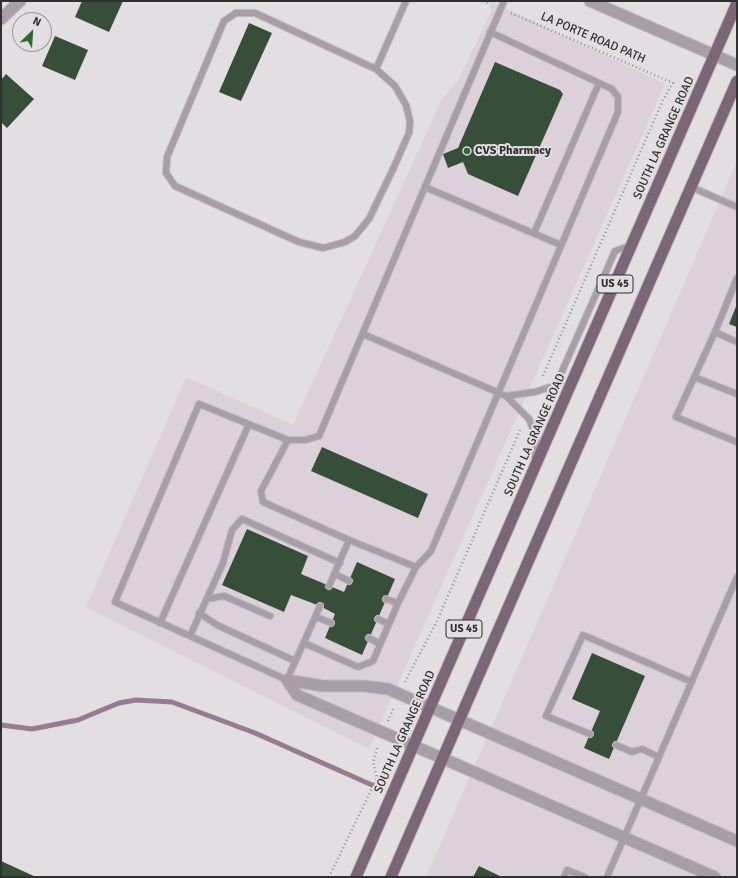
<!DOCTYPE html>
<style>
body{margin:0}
#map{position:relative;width:738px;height:878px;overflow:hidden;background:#e2dee1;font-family:Signika,sans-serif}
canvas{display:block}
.frame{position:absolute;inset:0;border:2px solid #302f30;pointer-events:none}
.north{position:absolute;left:12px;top:12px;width:40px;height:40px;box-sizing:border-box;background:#e2dee1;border:1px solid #9b989a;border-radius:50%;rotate:25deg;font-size:11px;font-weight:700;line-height:16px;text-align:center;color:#302f30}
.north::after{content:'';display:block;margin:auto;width:14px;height:18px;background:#296932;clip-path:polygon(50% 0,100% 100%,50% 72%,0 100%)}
</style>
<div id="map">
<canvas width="738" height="878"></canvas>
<div class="frame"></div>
<div class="north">N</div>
</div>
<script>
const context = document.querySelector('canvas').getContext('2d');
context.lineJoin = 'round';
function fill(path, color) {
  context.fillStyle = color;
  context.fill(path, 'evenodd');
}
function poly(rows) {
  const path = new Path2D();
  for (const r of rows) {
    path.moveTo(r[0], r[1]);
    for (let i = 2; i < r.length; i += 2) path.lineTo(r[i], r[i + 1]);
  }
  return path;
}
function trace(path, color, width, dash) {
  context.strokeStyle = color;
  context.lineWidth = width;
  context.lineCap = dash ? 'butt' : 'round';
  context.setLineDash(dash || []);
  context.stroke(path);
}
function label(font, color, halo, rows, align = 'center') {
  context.font = font + ' Signika,sans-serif';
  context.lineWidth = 4;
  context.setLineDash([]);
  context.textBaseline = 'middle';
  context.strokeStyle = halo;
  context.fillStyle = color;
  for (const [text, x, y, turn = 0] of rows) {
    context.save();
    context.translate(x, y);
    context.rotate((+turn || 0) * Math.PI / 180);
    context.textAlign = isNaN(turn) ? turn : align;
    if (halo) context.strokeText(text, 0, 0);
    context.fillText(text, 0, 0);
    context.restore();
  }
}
const built = poly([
 [490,1,665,84,369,749,86,607,186,377,293,425,442,99,458,80,491,12],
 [737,161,737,877,426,877,514,676]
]);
const stream = poly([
 [1,725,32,729,78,720,119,703,136,700,172,702,255,733,372,785]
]);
const building = poly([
 [82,1,123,1,109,32,75,17],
 [249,23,272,33,241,101,219,92],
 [55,36,88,50,75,80,42,66],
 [495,62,560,90,563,94,518,196,468,174,463,162,448,168,443,154,458,148],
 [6,74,34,99,7,128,1,122,1,80],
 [737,304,737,327,729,324],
 [322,447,428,494,418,518,311,471],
 [247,529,308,556,301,574,344,592,357,562,395,579,362,655,325,638,335,614,320,606,291,595,284,612,222,585],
 [592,653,645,676,609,759,584,748,600,711,572,699],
 [1,861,36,877,1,877],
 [479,866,502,877,473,877]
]);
const path = poly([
 [483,1,490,4],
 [511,13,673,83,663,100,542,378],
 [405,682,437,621,521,428],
 [388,721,394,707],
 [329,877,377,778,373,762,378,745]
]);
const service = poly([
 [236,13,255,13,376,69,395,86,406,105,410,121,409,133,394,167,369,219,355,236,345,242,323,248,299,242,175,186,166,173,167,157,224,21,236,13],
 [376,69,406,1],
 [425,187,561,245],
 [691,187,737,207],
 [534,233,599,83],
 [715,332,737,278],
 [363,334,506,396,529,419,536,436,535,459],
 [737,342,715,332,676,417,737,442],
 [694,377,737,394],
 [506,396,535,392,556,385,615,251,632,245],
 [288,440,305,440,319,436,504,1],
 [349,540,416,567,431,551,618,112,618,97,612,89,490,32],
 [335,574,349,581],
 [207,599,224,596,270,616],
 [398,603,416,567],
 [320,606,287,680,115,602,199,404,288,440,261,491,263,502,349,540,329,586],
 [199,613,217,625,295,661],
 [316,617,331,623],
 [378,619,389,624],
 [160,623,249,424],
 [190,636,223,563,232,530,242,519,340,563],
 [369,638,380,644],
 [304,643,358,667,373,661,398,603,386,599],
 [590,734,546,716,583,635,692,682],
 [616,745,632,752,642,749,659,757],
 [564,877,567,870,585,877],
 [607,877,737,577]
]);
const minor = poly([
 [1,19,20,1],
 [287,680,323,686,364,686,388,689,737,841],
 [287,680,297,695,715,877]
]);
const tertiary = poly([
 [590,1,737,65]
]);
const primary = poly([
 [356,877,737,3],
 [391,877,737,81]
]);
const markers = [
 [467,151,4,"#296932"]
];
const shields = [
 [615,284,36],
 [464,629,36]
];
const shieldNames = [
 ["US 45",615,284],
 ["US 45",464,629]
];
const streetNames = [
 ["LA PORTE ROAD PATH",593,38,23],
 ["SOUTH LA GRANGE ROAD",664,138,-66],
 ["SOUTH LA GRANGE ROAD",535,435,-66],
 ["SOUTH LA GRANGE ROAD",405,732,-66]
];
const poiNames = [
 ["CVS Pharmacy",475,151]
];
fill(built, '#dcd1da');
trace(stream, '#977c91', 5);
fill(building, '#374e39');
trace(service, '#bebbbe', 8);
trace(minor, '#bebbbe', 13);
trace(tertiary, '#bebbbe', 13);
trace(primary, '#bebbbe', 13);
trace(path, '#918e90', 2.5, [1, 3]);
trace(service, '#a99da7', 6);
trace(minor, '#a99da7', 11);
trace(tertiary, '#a99da7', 11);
trace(primary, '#7b6677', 11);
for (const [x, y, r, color] of markers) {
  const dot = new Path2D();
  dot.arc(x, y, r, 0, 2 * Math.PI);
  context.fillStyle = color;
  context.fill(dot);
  trace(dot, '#e2dee1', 1.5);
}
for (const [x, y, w] of shields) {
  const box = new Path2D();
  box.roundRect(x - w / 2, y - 9, w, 18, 3);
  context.fillStyle = '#e2dee1';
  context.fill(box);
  trace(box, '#302f30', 1);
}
label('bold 11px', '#302f30', null, shieldNames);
label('12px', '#302f30', '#e2dee1', streetNames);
label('bold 12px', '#302f30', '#e2dee1', poiNames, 'left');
</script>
